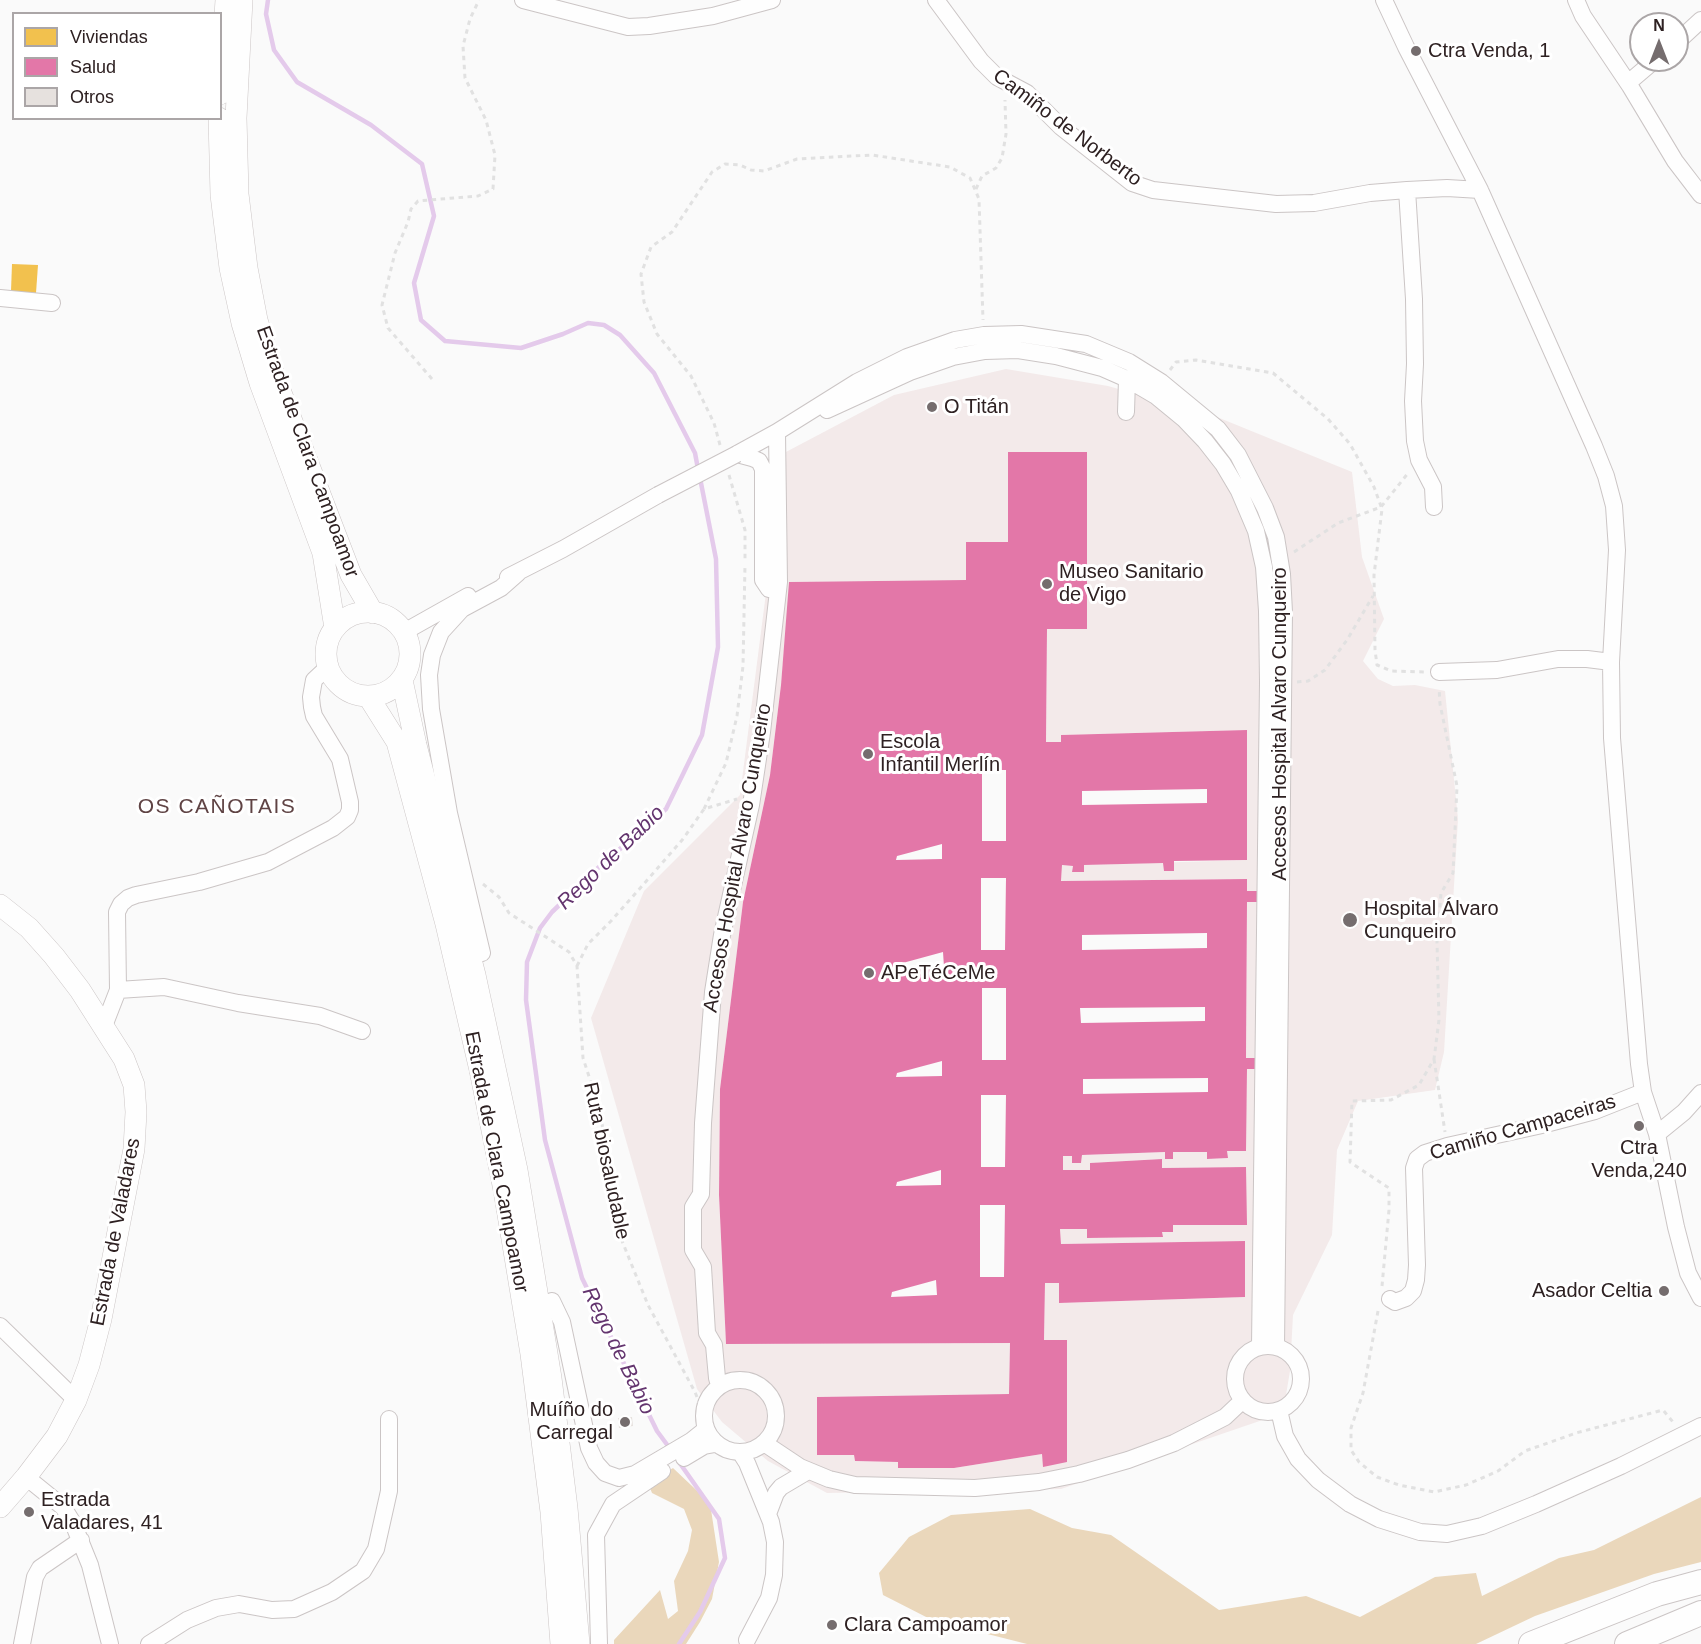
<!DOCTYPE html>
<meta charset="utf-8">
<style>
body{margin:0}
#map{position:relative;width:1701px;height:1644px;overflow:hidden;background:#fafafa;font-family:Arial,sans-serif}
canvas{display:block}
.legend{position:absolute;left:12px;top:12px;width:210px;height:108px;box-sizing:border-box;background:#fff;border:2px solid #aba6a7;margin:0;padding:8px 10px;list-style:none;font-size:18px;color:#2e2122}
.legend li{display:flex;align-items:center;gap:12px;height:30px}
.legend b{width:30px;border:2px solid #aba6a7}
.north{position:absolute;left:1629px;top:12px;width:60px;height:60px;box-sizing:border-box;background:#fff;border:2px solid #aba6a7;border-radius:50%;rotate:0deg;font-size:16px;font-weight:700;line-height:24px;text-align:center;color:#2e2122}
.north::after{content:'';display:block;margin:auto;width:21px;height:27px;background:#756d6e;clip-path:polygon(50% 0,100% 100%,50% 72%,0 100%)}
</style>
<div id="map">
<canvas width="1701" height="1644"></canvas>
<ul class="legend">
<li><b style="height:16px;background:#f2c14e"></b>Viviendas</li>
<li><b style="height:16px;background:#e377a8"></b>Salud</li>
<li><b style="height:16px;background:#e6e1de"></b>Otros</li>
</ul>
<div class="north">N</div>
</div>
<script>
const context = document.querySelector('canvas').getContext('2d');
context.lineJoin = 'round';
function fill(path, color) {
  context.fillStyle = color;
  context.fill(path, 'evenodd');
}
function poly(rows) {
  const path = new Path2D();
  for (const r of rows) {
    if (r.length === 3) {
      path.moveTo(r[0] + r[2], r[1]);
      path.arc(r[0], r[1], r[2], 0, 2 * Math.PI);
      continue;
    }
    path.moveTo(r[0], r[1]);
    for (let i = 2; i < r.length; i += 2) path.lineTo(r[i], r[i + 1]);
  }
  return path;
}
function trace(path, color, width, dash) {
  context.strokeStyle = color;
  context.lineWidth = width;
  context.lineCap = dash ? 'butt' : 'round';
  context.setLineDash(dash || []);
  context.stroke(path);
}
function label(font, color, halo, rows, align = 'center') {
  context.font = font + ' Arial,sans-serif';
  context.lineWidth = 6;
  context.setLineDash([]);
  context.textBaseline = 'middle';
  context.strokeStyle = halo;
  context.fillStyle = color;
  for (const [text, x, y, turn = 0] of rows) {
    context.save();
    context.translate(x, y);
    context.rotate((+turn || 0) * Math.PI / 180);
    context.textAlign = isNaN(turn) ? turn : align;
    if (halo) context.strokeText(text, 0, 0);
    context.fillText(text, 0, 0);
    context.restore();
  }
}
const built = poly([
 [1006,369,1108,386,1217,417,1352,472,1362,557,1384,619,1363,661,1378,679,1393,686,1415,685,1445,691,1458,819,1444,1052,1435,1090,1358,1101,1337,1150,1332,1235,1293,1315,1290,1371,1283,1413,1061,1489,827,1493,768,1461,722,1422,697,1389,591,1018,644,891,740,795,784,453,894,395],
 [1009,452,1087,452,1087,629,1047,629,1046,742,1061,742,1061,735,1247,730,1247,860,1084,865,1084,872,1072,872,1073,866,1062,865,1061,881,1246,879,1247,891,1257,902,1247,902,1246,1058,1257,1069,1247,1069,1245,1151,1227,1151,1227,1158,1208,1159,1207,1152,1173,1152,1173,1159,1165,1159,1165,1152,1082,1155,1081,1163,1072,1156,1063,1156,1063,1170,1090,1170,1091,1163,1161,1159,1162,1168,1246,1167,1246,1224,1173,1225,1172,1232,1162,1232,1162,1237,1087,1238,1087,1229,1060,1229,1061,1244,1245,1241,1245,1297,1060,1303,1059,1283,1045,1283,1044,1340,1066,1340,1044,1467,1042,1454,954,1468,899,1468,898,1462,855,1461,854,1455,817,1455,817,1397,1009,1394,1010,1343,726,1344,719,1195,720,1089,743,902,770,775,781,685,790,582,966,580,966,543,1008,542]
]);
const forest = poly([
 [673,1468,710,1503,719,1562,712,1599,700,1622,686,1644,614,1644,614,1640,660,1590,668,1619,678,1611,674,1581,688,1551,692,1530,684,1509,652,1493,648,1483],
 [1701,1497,1701,1562,1654,1574,1535,1616,1476,1644,1027,1644,932,1620,883,1595,879,1573,909,1537,951,1515,1030,1509,1072,1528,1111,1535,1219,1610,1306,1596,1360,1617,1435,1577,1476,1573,1482,1596,1559,1558,1594,1550]
]);
const homes = poly([
 [12,264,38,265,36,293,11,291]
]);
const health = poly([
 [1008,452,1087,452,1087,629,1047,629,1046,742,1061,742,1061,735,1247,730,1247,860,1174,861,1174,871,1164,871,1163,863,1084,865,1084,872,1072,872,1073,866,1062,865,1061,881,1247,879,1247,891,1257,891,1258,902,1247,902,1246,1058,1257,1058,1258,1069,1247,1069,1246,1151,1227,1151,1228,1158,1207,1159,1207,1152,1173,1152,1173,1159,1165,1159,1165,1152,1082,1155,1081,1163,1072,1163,1072,1156,1063,1156,1063,1170,1090,1170,1090,1163,1162,1159,1162,1168,1246,1167,1247,1225,1173,1225,1173,1232,1162,1232,1163,1237,1087,1238,1087,1229,1060,1229,1061,1244,1245,1241,1245,1297,1059,1303,1059,1283,1045,1283,1044,1340,1067,1340,1067,1462,1043,1467,1042,1454,954,1468,898,1468,898,1462,855,1461,854,1455,817,1455,817,1397,1009,1394,1010,1343,726,1344,719,1195,720,1089,743,902,770,775,781,685,789,582,966,580,966,542,1008,542],
 [941,733,942,748,896,750,897,745],
 [982,770,1006,770,1006,841,982,841],
 [1207,789,1207,803,1082,805,1082,791],
 [942,844,942,859,896,860,897,856],
 [981,878,1006,878,1005,950,981,950],
 [1207,933,1207,948,1082,950,1082,935],
 [943,952,944,967,898,968,899,964],
 [982,988,1006,988,1006,1060,982,1060],
 [1205,1007,1205,1021,1081,1023,1080,1008],
 [942,1061,942,1076,896,1077,897,1073],
 [1208,1078,1208,1092,1083,1094,1083,1079],
 [981,1095,1006,1095,1005,1167,981,1167],
 [941,1170,941,1185,896,1186,897,1182],
 [980,1205,1005,1205,1004,1277,980,1277],
 [936,1280,937,1295,891,1297,892,1292]
]);
const stream = poly([
 [268,0,266,14,274,50,297,82,371,125,422,164,434,216,414,283,421,320,445,341,521,348,563,334,588,323,604,325,620,335,654,373,695,453,698,469],
 [671,1450,657,1431,582,1278,545,1140,526,1000,527,962,540,928,552,912,598,868,666,809,702,735,718,647,716,559,700,478],
 [679,1644,700,1612,725,1558,719,1519,679,1462]
]);
const building = poly([
 [632,1417,633,1426,619,1428,618,1418]
]);
const path = poly([
 [976,189,982,176,996,168,1002,158,1006,134,1005,100],
 [1170,370,1176,362,1196,360,1273,373,1328,419,1350,444,1374,487,1382,509,1374,575,1375,650,1377,665,1391,671,1425,672],
 [432,379,388,328,382,305,395,253,408,222,411,209,418,201,478,196,493,189,495,155,486,120,465,78,463,46,470,19,479,0],
 [720,445,714,423,691,376,657,334,644,302,641,274,651,247,672,232,712,172,725,164,740,165,751,170,764,171,797,159,872,155,950,167,970,178,979,199,983,320],
 [729,475,745,530,745,559],
 [1294,552,1338,523,1381,507,1409,472],
 [1297,682,1308,681,1325,670,1347,640,1373,596],
 [704,809,726,763,737,716,743,666,745,565],
 [483,884,499,897,509,913,569,952,577,966,583,1058,600,1110,618,1231,648,1305,695,1392,704,1415],
 [577,966,588,944,611,921,642,886,683,839,704,809,737,799],
 [1434,1059,1445,1132],
 [1382,1286,1389,1210,1389,1188,1350,1162,1352,1101,1391,1100,1419,1085,1434,1059,1439,1020,1437,942,1441,893,1453,873,1457,786,1440,704,1439,688],
 [1378,1311,1363,1393,1351,1428,1351,1450,1359,1462,1377,1477,1399,1485,1434,1492,1466,1485,1498,1471,1525,1451,1576,1433,1663,1410,1673,1422]
]);
const minor = poly([
 [523,0,628,27,649,26,713,16,772,0],
 [936,0,981,61,997,77,1027,93,1061,127,1132,183,1153,190,1276,204,1314,203,1370,193,1407,190,1447,188,1480,190],
 [1384,0,1406,47,1480,190,1594,446,1606,476,1614,506,1617,550,1611,662,1612,738,1639,1064,1643,1092,1657,1134,1676,1227,1688,1273,1701,1298],
 [1576,0,1583,16,1630,86,1675,161,1701,195],
 [1677,42,1701,20],
 [1628,83,1655,60],
 [1407,190,1414,299,1415,364,1413,401,1415,441,1419,460,1433,487,1434,507],
 [0,298,52,303],
 [827,410,910,372,953,357,985,351,1018,350,1056,356,1102,368,1127,379,1156,396,1184,419,1205,441,1223,464,1239,491,1256,531,1264,567,1267,611,1268,682,1260,1346],
 [1126,412,1127,379],
 [737,454,777,432,857,382,907,357,955,340,984,335,1021,334,1086,344,1129,362,1161,382,1218,429,1238,455,1265,508,1276,537,1282,574,1284,612,1276,1347],
 [737,454,752,458,759,461,763,469,763,580,769,589],
 [508,577,563,549,658,495],
 [404,632,468,596],
 [1439,672,1497,670,1558,659,1587,659,1611,662],
 [482,953,449,813,431,709,429,675,432,655,441,632,462,609,501,588,518,573],
 [118,990,164,987,238,1003,320,1016,362,1031],
 [104,1026,118,990,117,912,121,904,128,898,136,895,199,882,268,862,333,828,347,817,350,810,350,802,340,759,314,716,312,707,311,697,314,680,328,667],
 [1657,1134,1684,1112,1701,1093],
 [1390,1299,1395,1302,1406,1298,1413,1291,1416,1280,1417,1265,1414,1168,1417,1159,1425,1153,1447,1146,1542,1125,1595,1111,1643,1092],
 [552,1301,562,1322,589,1448,596,1463,605,1473,619,1478,635,1474,691,1441,706,1429],
 [0,1326,76,1400],
 [1268,1379,33],
 [740,1416,36],
 [719,1385,717,1378,714,1345,707,1333,703,1267,693,1250,693,1207,701,1194,703,1123,713,992,722,935,751,805,762,732,779,582,777,432],
 [1279,1410,1285,1436,1298,1459,1318,1480,1350,1504,1379,1519,1420,1532,1447,1534,1482,1526,1536,1504,1621,1466,1701,1426],
 [764,1443,800,1467,829,1479,855,1485,975,1488,1039,1482,1079,1474,1128,1460,1174,1443,1225,1417,1242,1401],
 [740,1452,747,1463,771,1522,775,1542,774,1575,769,1598,747,1640],
 [684,1458,704,1446,715,1444],
 [26,1477,63,1507,73,1523,90,1565,110,1644],
 [768,1514,776,1493,781,1487,808,1471],
 [22,1644,35,1577,40,1568,81,1540],
 [149,1644,187,1620,216,1608,239,1604,272,1610,294,1609,332,1592,363,1571,376,1549,389,1491,389,1419],
 [599,1644,596,1535,613,1504,662,1471]
]);
const major = poly([
 [242,0,236,118,238,194,247,268,257,320,273,372,351,575,373,613],
 [220,94,226,0],
 [219,118,221,195,230,268,242,323,260,383,323,553,335,628],
 [368,654,42],
 [402,680,416,745,475,975,517,1170,551,1378,567,1508,579,1644],
 [368,696,397,742,446,924,480,1070,504,1190,531,1354,551,1512,561,1644],
 [0,905,29,928,54,956,80,990,124,1059,134,1085,136,1112,134,1149,101,1319,89,1365,76,1400,57,1436,26,1477,0,1507]
]);
const highway = poly([
 [1531,1644,1657,1594,1701,1582],
 [1627,1644,1701,1613]
]);
const minorBridge = poly([
 [658,495,737,454]
]);
const markers = [
 [1416,51,6,"#756d6e"],
 [932,407,6,"#756d6e"],
 [1047,584,6,"#756d6e"],
 [868,754,6,"#756d6e"],
 [1350,920,8,"#756d6e"],
 [869,973,6,"#756d6e"],
 [1639,1126,6,"#756d6e"],
 [1664,1291,6,"#756d6e"],
 [625,1422,6,"#756d6e"],
 [29,1512,6,"#756d6e"],
 [832,1625,6,"#756d6e"]
];
const poiNames = [
 ["Ctra Venda, 1",1428,51],
 ["O Titán",944,407],
 ["Museo Sanitario",1059,572],
 ["de Vigo",1059,595],
 ["Escola",880,742],
 ["Infantil Merlín",880,765],
 ["Hospital Álvaro",1364,909],
 ["Cunqueiro",1364,932],
 ["APeTéCeMe",881,973],
 ["Ctra",1639,1148,"center"],
 ["Venda,240",1639,1171,"center"],
 ["Asador Celtia",1652,1291,"right"],
 ["Muíño do",613,1410,"right"],
 ["Carregal",613,1433,"right"],
 ["Estrada",41,1500],
 ["Valadares, 41",41,1523],
 ["Clara Campoamor",844,1625]
];
const streetNames = [
 ["Camiño de Norberto",1067,128,37],
 ["Estrada de Clara Campoamor",307,452,70],
 ["Accesos Hospital Alvaro Cunqueiro",1280,724,-90],
 ["Accesos Hospital Alvaro Cunqueiro",738,858,-80],
 ["Camiño Campaceiras",1523,1128,-16],
 ["Ruta biosaludable",606,1161,78],
 ["Estrada de Clara Campoamor",496,1162,79],
 ["Estrada de Valadares",116,1232,-79]
];
const neighbourhoodNames = [
 ["OS CAÑOTAIS",217,807]
];
const waterNames = [
 ["Rego de Babio",611,858,-44],
 ["Rego de Babio",618,1351,64]
];
fill(built, '#f3eaea');
fill(forest, '#ead7bb');
fill(homes, '#f2c14e');
fill(health, '#e377a8');
trace(stream, '#e4caeb', 4.5);
fill(building, '#e6e1de');
trace(minor, '#cbc5c5', 18);
trace(major, '#cbc5c5', 22);
trace(highway, '#cbc5c5', 26);
trace(path, '#e1e1e1', 3, [4.5, 4.5]);
trace(minor, '#fefefe', 16);
trace(major, '#fefefe', 21);
trace(highway, '#fefefe', 24);
trace(minorBridge, '#cbc5c5', 18, []);
trace(minorBridge, '#fefefe', 16);
for (const [x, y, r, color] of markers) {
  const dot = new Path2D();
  dot.arc(x, y, r, 0, 2 * Math.PI);
  context.fillStyle = color;
  context.fill(dot);
  trace(dot, '#fff', 2);
}
label('20px', '#2e2122', '#fff', poiNames, 'left');
label('20px', '#2e2122', '#fff', streetNames);
context.letterSpacing = '1.5px';
label('21px', '#5f4344', '#fff', neighbourhoodNames);
context.letterSpacing = '0px';
label('italic 21px', '#64356f', '#fff', waterNames);
</script>
